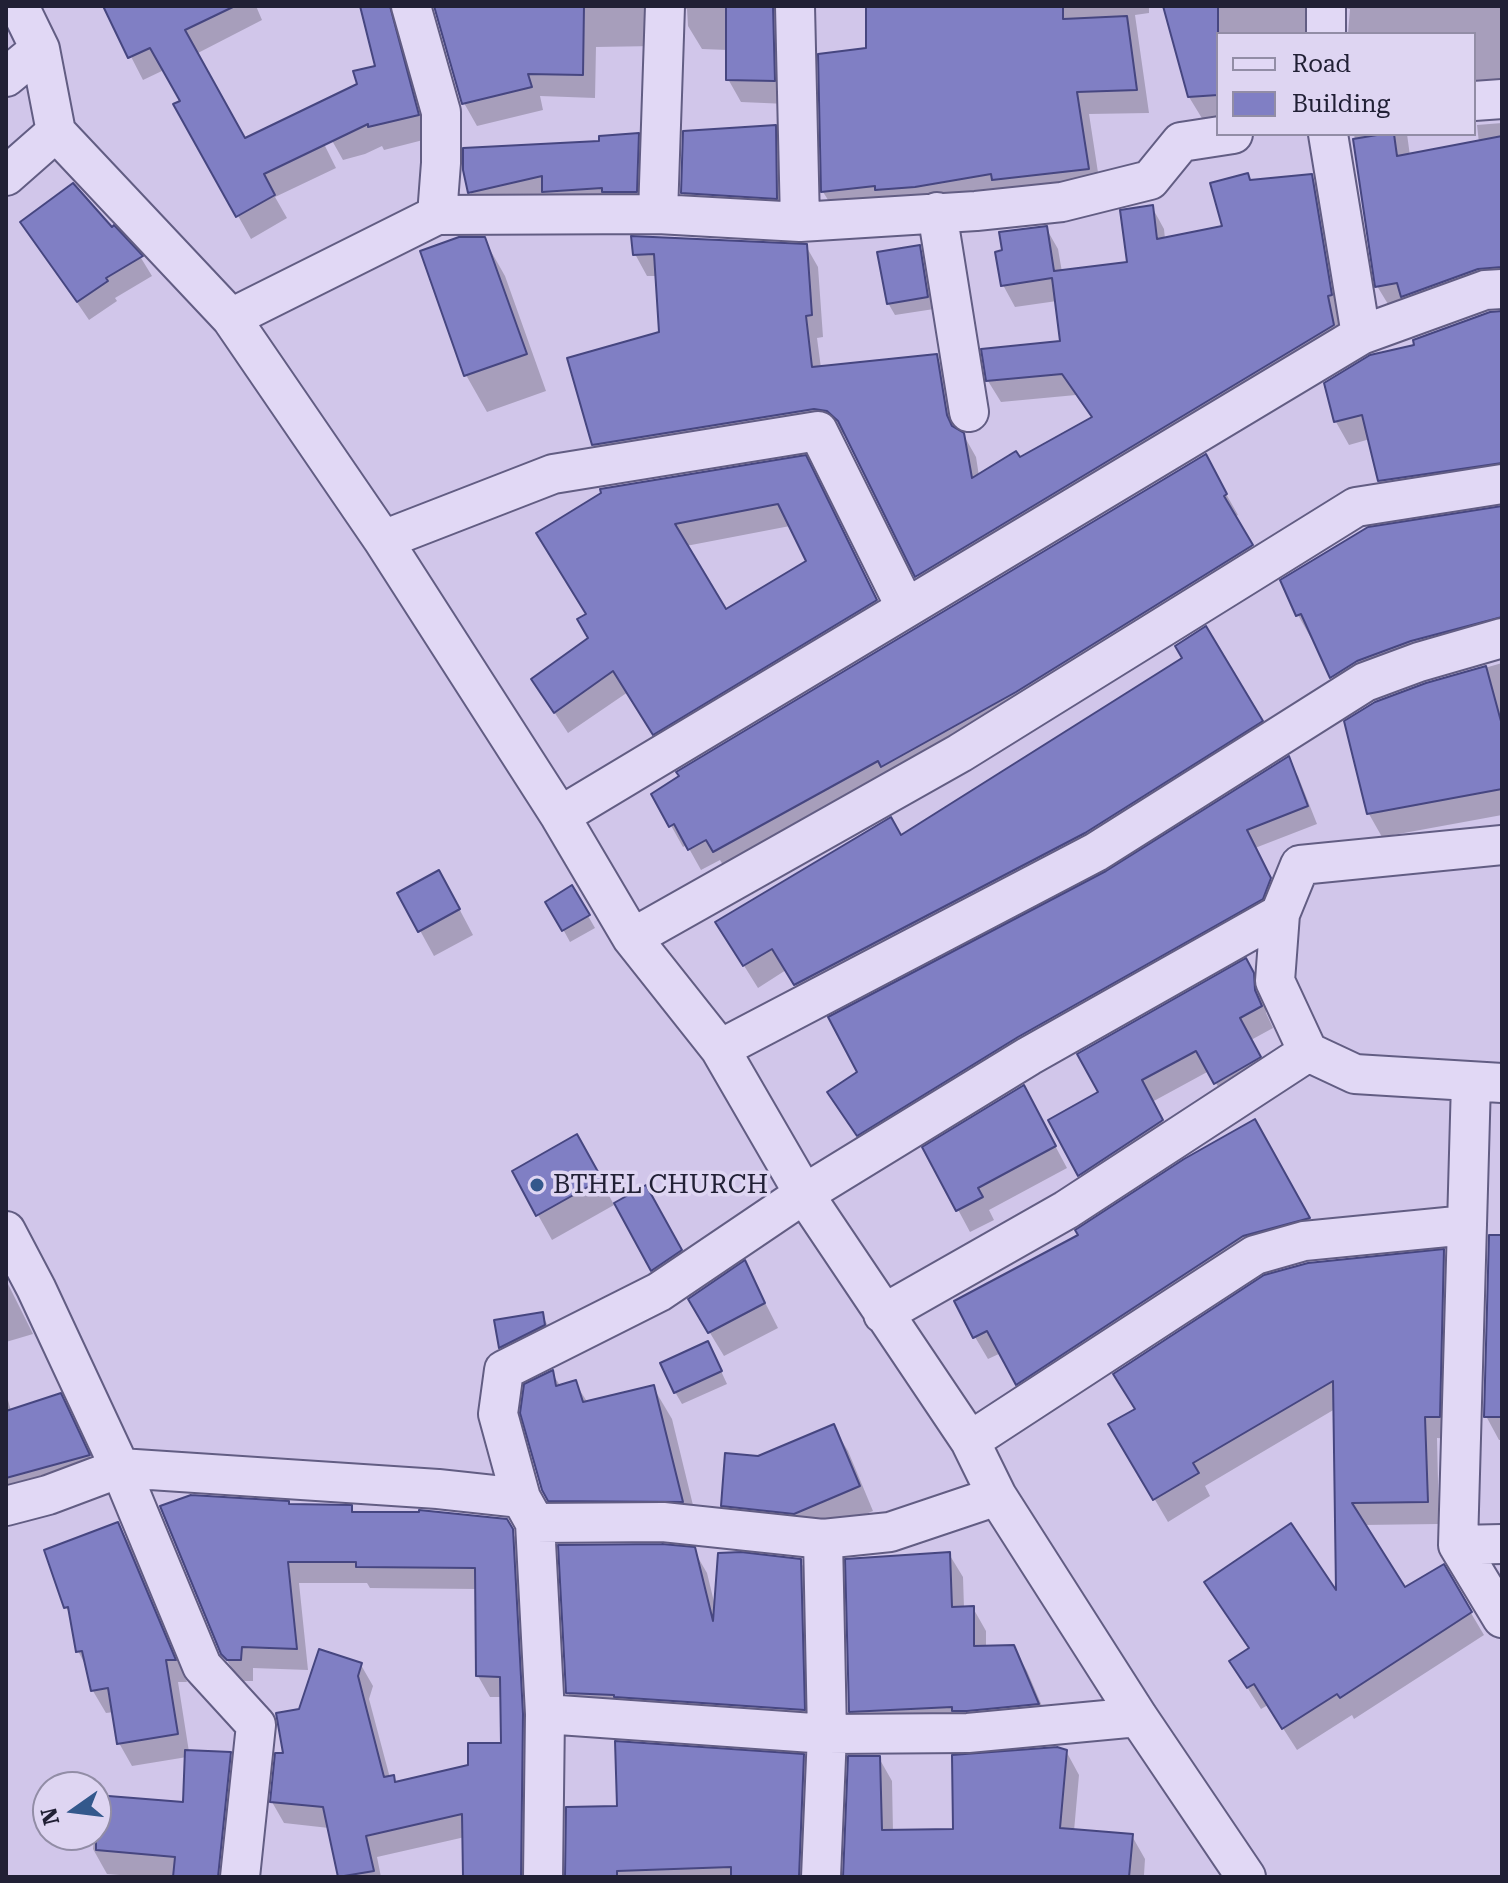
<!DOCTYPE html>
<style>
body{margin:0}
#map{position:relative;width:1508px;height:1883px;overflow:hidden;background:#d1c6ea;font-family:"Roboto Serif",serif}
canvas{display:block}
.frame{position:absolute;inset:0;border:8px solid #212035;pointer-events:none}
.legend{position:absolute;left:1216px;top:32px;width:260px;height:104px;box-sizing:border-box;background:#ded5f2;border:2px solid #928da6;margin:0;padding:10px 14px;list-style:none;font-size:24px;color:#212035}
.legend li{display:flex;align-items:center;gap:16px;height:40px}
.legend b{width:40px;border:2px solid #928da6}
.north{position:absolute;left:32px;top:1771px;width:80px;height:80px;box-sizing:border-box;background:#ded5f2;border:2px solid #928da6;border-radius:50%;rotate:256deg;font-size:22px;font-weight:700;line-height:32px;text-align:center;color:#212035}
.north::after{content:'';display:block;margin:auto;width:28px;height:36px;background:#33588c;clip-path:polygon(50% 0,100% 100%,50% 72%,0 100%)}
</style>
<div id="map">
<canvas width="1508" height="1883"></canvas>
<div class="frame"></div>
<ul class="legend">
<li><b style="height:10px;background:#e1d8f5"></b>Road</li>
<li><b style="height:22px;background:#807fc4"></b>Building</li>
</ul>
<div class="north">N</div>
</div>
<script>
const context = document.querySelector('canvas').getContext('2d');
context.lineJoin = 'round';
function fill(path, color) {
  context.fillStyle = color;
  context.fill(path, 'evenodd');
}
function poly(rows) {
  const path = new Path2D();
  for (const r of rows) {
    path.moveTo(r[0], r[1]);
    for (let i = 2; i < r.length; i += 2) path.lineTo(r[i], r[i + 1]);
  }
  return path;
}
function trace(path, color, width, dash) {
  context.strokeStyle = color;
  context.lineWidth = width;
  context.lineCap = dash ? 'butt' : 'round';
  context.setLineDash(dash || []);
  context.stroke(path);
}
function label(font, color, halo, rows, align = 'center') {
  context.font = font + ' "Roboto Serif",serif';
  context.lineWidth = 7;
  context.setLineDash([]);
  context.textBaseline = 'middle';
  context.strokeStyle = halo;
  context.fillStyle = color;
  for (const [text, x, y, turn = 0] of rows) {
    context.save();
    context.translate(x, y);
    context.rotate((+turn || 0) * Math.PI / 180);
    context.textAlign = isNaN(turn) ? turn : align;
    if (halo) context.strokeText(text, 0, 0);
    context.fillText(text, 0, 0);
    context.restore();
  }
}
const shadow = poly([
 [105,6,256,6,262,20,196,54,245,141,319,134,336,168,275,197,287,218,251,239,176,105,182,102,164,70,143,80],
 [362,6,799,6,787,104,741,102,728,79,728,50,702,49,688,26,687,9,679,6,655,46,596,47,595,98,540,96,543,110,477,126,464,103,437,11,432,7,419,7,431,138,384,150,382,146,365,154,343,160,330,137,359,86,377,67],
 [868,6,1149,6,1149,13,1135,15,1149,113,1089,114,1101,192,837,214,823,192,868,50],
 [1165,6,1502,6,1502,100,1474,106,1474,34,1348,34,1350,9,1339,7,1316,34,1218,34,1218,119,1203,120,1189,97],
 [1502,123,1502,291,1391,309,1377,286,1354,134,1407,134,1410,156,1479,143,1477,125],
 [775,127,789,151,791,223,697,218,683,193],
 [638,135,652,160,650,216,485,217,470,192,601,143],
 [1311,176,1324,197,1343,317,1339,318,1345,348,929,597,849,440,841,432,828,430,607,466,594,445,661,334,657,276,647,276,635,254,806,246,818,267,823,337,817,338,821,368,936,356,949,378,957,431,963,434,976,457,979,476,1019,460,1093,419,1076,395,1001,402,988,381,1063,343,1057,301,1015,307,1003,285,1046,228,1058,249,1062,272,1130,264,1152,207,1164,229,1165,239,1224,227,1250,182],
 [22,222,113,228,141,258,152,276,115,298,117,301,89,320],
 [484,239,505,276,546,391,487,412,466,375],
 [919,247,926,259,934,309,895,315,888,303],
 [1502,312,1502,487,1393,504,1380,481,1370,439,1349,445,1336,422,1326,384],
 [1205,457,1238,515,1234,517,1263,567,727,872,720,860,701,870,687,845,683,847,654,795],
 [817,480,888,622,667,755,628,692,568,733,533,680,590,639,588,616,551,555],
 [790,526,808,562,726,612,686,546],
 [1502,508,1502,642,1345,700,1313,637,1311,638,1298,615],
 [1206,629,1274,744,809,1007,786,970,758,988,731,945,1185,659],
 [1502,663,1502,815,1382,837,1369,814,1426,685],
 [1288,759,1298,776,1317,824,1255,848,1280,897,868,1152,840,1110,859,1072,1107,873],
 [572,888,595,928,570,942,548,902],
 [400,894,453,897,473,935,434,956],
 [1245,961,1265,996,1266,1013,1273,1028,1251,1040,1271,1079,1228,1104,1209,1071,1152,1102,1174,1143,1092,1196,1051,1120,1100,1093],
 [1036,1110,1067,1168,989,1210,994,1220,970,1232,925,1148],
 [1268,1145,1321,1241,1257,1259,1030,1406,1001,1353,988,1359,975,1337],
 [591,1161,614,1205,552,1240,514,1172],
 [646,1188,695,1275,667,1294,616,1204],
 [1502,1237,1502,1440,1499,1440,1486,1416],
 [1443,1251,1456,1274,1452,1439,1437,1438,1439,1524,1363,1525,1405,1590,1443,1566,1484,1635,1354,1719,1352,1715,1297,1750,1268,1705,1261,1709,1245,1684,1250,1650,1220,1605,1339,1597,1335,1409,1205,1486,1210,1496,1168,1522,1111,1425],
 [745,1263,778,1328,724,1356,690,1300],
 [6,1280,33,1334,6,1342],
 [542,1314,548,1326,550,1337,508,1359,501,1347,496,1322],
 [714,1356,727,1384,682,1404,675,1392],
 [552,1373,561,1387,575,1383,588,1403,653,1387,672,1419,700,1534,569,1533,543,1489],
 [6,1393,11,1411,60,1396,101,1478,6,1507],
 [833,1427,848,1451,873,1511,809,1538,738,1530,723,1506,758,1458],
 [289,1506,351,1507,354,1514,506,1521,524,1553,532,1877,465,1877,465,1837,377,1857,381,1877,340,1877,329,1828,284,1823,272,1802,301,1711,361,1665,373,1686,369,1699,390,1778,393,1778,396,1784,470,1767,503,1745,502,1697,490,1697,478,1676,477,1589,370,1588,367,1583,299,1583,308,1670,253,1668,253,1681,241,1681,236,1676,223,1653],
 [118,1524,131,1547,187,1682,178,1682,189,1752,230,1754,244,1778,235,1877,145,1877,107,1874,93,1849,96,1812,185,1805,187,1757,132,1766,119,1743,114,1712,106,1713,93,1691,87,1668,78,1651,71,1616,66,1607],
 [693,1549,707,1573,715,1606,800,1561,814,1584,817,1733,581,1716,568,1693],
 [949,1554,963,1577,964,1608,973,1608,986,1631,986,1648,1013,1647,1027,1671,1051,1727,864,1734,851,1711],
 [1066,1751,1079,1775,1074,1831,1132,1836,1145,1859,1144,1875,1170,1877,845,1877,879,1758,892,1781,893,1832,955,1831],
 [803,1756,815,1777,811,1877,567,1877]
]);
const building = poly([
 [103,6,235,6,185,30,245,138,357,84,353,71,375,66,360,6,390,6,419,115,368,127,368,124,264,174,275,195,236,217,173,104,180,101,150,48,128,58,103,6],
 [434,6,584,6,583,75,528,74,532,87,462,104,434,6],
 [726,6,773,6,775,81,726,80,726,6],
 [866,6,1063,6,1063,19,1127,16,1137,90,1077,92,1089,169,992,180,991,174,915,187,875,190,875,186,821,192,818,54,866,48,866,6],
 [1163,6,1218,6,1218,95,1188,97,1163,6],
 [776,125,777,199,681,193,683,131,776,125],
 [639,133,637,192,602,192,602,188,542,192,542,176,468,193,463,170,463,148,599,141,599,136,639,133],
 [1383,134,1394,134,1397,156,1502,136,1502,267,1478,269,1401,297,1397,283,1375,287,1353,139,1383,134],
 [1248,173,1250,180,1312,174,1332,295,1328,296,1334,325,915,577,838,421,827,411,814,409,592,445,567,358,659,332,654,254,633,255,631,236,807,244,812,315,806,316,812,367,937,354,947,415,952,426,964,433,972,478,1016,451,1020,457,1092,417,1062,374,986,381,981,349,1060,341,1052,278,1001,286,995,252,1002,250,999,232,1047,226,1054,271,1127,262,1120,210,1153,205,1157,239,1222,226,1210,183,1248,173],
 [73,183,112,227,114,225,143,256,106,278,108,281,77,302,20,222,73,183],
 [459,237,485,237,527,354,464,376,420,251,459,237],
 [920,245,928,297,887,304,877,252,920,245],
 [1502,311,1502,463,1378,481,1362,415,1334,422,1324,383,1370,355,1414,345,1413,340,1490,312,1502,311],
 [1206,454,1227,494,1224,496,1253,545,1016,692,881,767,878,761,713,852,706,840,688,850,674,824,669,827,651,794,679,776,676,772,1206,454],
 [806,455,877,600,653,735,613,671,554,713,531,679,588,638,577,619,586,614,536,533,601,493,600,489,806,455],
 [778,504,806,561,726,609,675,524,778,504],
 [1502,506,1502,617,1411,641,1357,661,1330,678,1301,614,1296,616,1280,580,1368,527,1502,506],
 [1206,626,1263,721,1085,833,794,985,772,949,743,966,715,922,891,817,901,835,1182,658,1175,646,1206,626],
 [1486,666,1502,725,1502,789,1367,814,1344,721,1375,702,1426,683,1486,666],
 [1289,756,1308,806,1247,830,1271,878,1263,899,1018,1037,857,1136,827,1092,857,1072,828,1017,1106,871,1289,756],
 [439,870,460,909,418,932,397,893,439,870],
 [572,885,590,915,562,931,545,902,572,885],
 [1246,958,1254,973,1255,990,1262,1006,1240,1018,1261,1057,1214,1084,1196,1051,1142,1080,1163,1120,1078,1176,1048,1120,1098,1092,1077,1054,1246,958],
 [1024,1085,1056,1146,978,1188,983,1197,956,1211,922,1147,1024,1085],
 [1255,1119,1310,1218,1243,1236,1016,1385,987,1331,973,1338,954,1301,1078,1235,1075,1230,1184,1159,1255,1119],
 [577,1134,602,1179,536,1216,512,1171,577,1134],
 [646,1185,682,1250,651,1271,614,1203,646,1185],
 [1489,1235,1502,1235,1502,1417,1484,1417,1489,1235],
 [1444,1249,1440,1417,1425,1417,1428,1502,1352,1503,1405,1587,1444,1564,1472,1612,1340,1698,1337,1694,1282,1729,1254,1684,1247,1688,1229,1661,1249,1648,1204,1582,1291,1523,1336,1590,1333,1381,1193,1463,1199,1473,1153,1500,1108,1424,1135,1409,1113,1374,1264,1275,1308,1263,1444,1249],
 [745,1260,765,1303,708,1333,688,1299,745,1260],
 [543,1312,545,1325,499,1348,494,1320,543,1312],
 [708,1341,722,1371,674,1393,660,1363,708,1341],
 [553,1370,556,1386,576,1380,583,1402,654,1385,683,1502,548,1501,542,1490,520,1413,524,1384,553,1370],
 [61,1393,90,1455,6,1478,6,1411,61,1393],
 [834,1424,860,1486,794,1514,721,1506,725,1453,758,1456,834,1424],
 [191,1495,289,1501,289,1504,352,1505,352,1512,419,1512,419,1510,507,1519,513,1529,523,1714,521,1877,463,1877,462,1814,366,1836,374,1871,338,1877,323,1807,270,1802,275,1753,283,1753,276,1713,299,1709,319,1649,362,1663,358,1676,384,1777,394,1775,395,1782,468,1765,468,1743,501,1743,500,1677,476,1676,475,1568,356,1567,356,1562,288,1562,297,1649,242,1647,241,1660,227,1660,221,1654,160,1506,191,1495],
 [118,1522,176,1660,166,1660,178,1734,117,1744,108,1688,91,1691,82,1651,76,1652,68,1607,64,1608,44,1550,118,1522],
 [662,1544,695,1547,713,1621,718,1553,741,1552,801,1559,805,1710,614,1697,614,1695,566,1693,558,1545,662,1544],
 [950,1552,952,1607,974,1606,974,1646,1014,1645,1039,1704,967,1711,952,1711,952,1707,849,1712,845,1559,950,1552],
 [615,1741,804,1754,799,1877,731,1877,731,1867,617,1871,617,1877,565,1877,566,1807,617,1806,615,1741],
 [1057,1747,1067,1750,1060,1828,1133,1834,1129,1877,843,1877,848,1756,880,1756,882,1830,953,1829,952,1755,1057,1747],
 [185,1750,231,1752,218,1877,173,1877,175,1857,96,1850,96,1795,183,1802,185,1750]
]);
const minor = poly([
 [19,6,40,49,56,132,231,318,383,540,560,816,632,938,720,1049,804,1194,970,1441,997,1496,1138,1717,1246,1877],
 [411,6,441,112,441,163,437,215],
 [795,6,800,222],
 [1326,34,1326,6],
 [6,77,40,49],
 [1474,101,1502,99],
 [1328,134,1361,335],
 [6,176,56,132],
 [937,212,969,412],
 [658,214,800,222,976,211,1062,202,1150,180,1181,142,1233,134],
 [231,318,437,215,658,214,665,6],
 [383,540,553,474,818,431,906,608],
 [560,816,1361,335,1485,290,1502,289],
 [1502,845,1300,865,1280,914,1275,981,1308,1052,1355,1074,1502,1083],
 [632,938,960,753,1356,507,1502,484],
 [720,1049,1096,852,1365,682,1419,662,1502,638],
 [6,1231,36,1288,120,1468,202,1666,256,1725,240,1877],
 [883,1314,1066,1210,1308,1052],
 [970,1441,1255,1255,1304,1241,1467,1225],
 [521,1498,498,1414,504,1370,659,1292,804,1194,1029,1056,1280,914],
 [6,1506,48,1495,120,1468,438,1489,521,1498,535,1523,663,1522,823,1539,890,1532,997,1496],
 [535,1523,545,1714,543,1877],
 [1502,1544,1458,1545,1502,1618],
 [1458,1545,1471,1082],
 [545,1714,827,1734,968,1733,1138,1717],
 [821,1877,827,1734,823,1539]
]);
const markers = [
 [537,1185,8,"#33588c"]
];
const poiNames = [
 ["BTHEL CHURCH",553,1185]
];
fill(shadow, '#0003');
fill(building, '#807fc4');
trace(building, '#464680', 2);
trace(minor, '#625d83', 42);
trace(minor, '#e1d8f5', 38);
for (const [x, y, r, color] of markers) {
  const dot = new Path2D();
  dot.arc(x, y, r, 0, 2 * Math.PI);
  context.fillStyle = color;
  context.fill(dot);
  trace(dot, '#ded5f2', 3);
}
label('26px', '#212035', '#ded5f2', poiNames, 'left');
</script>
